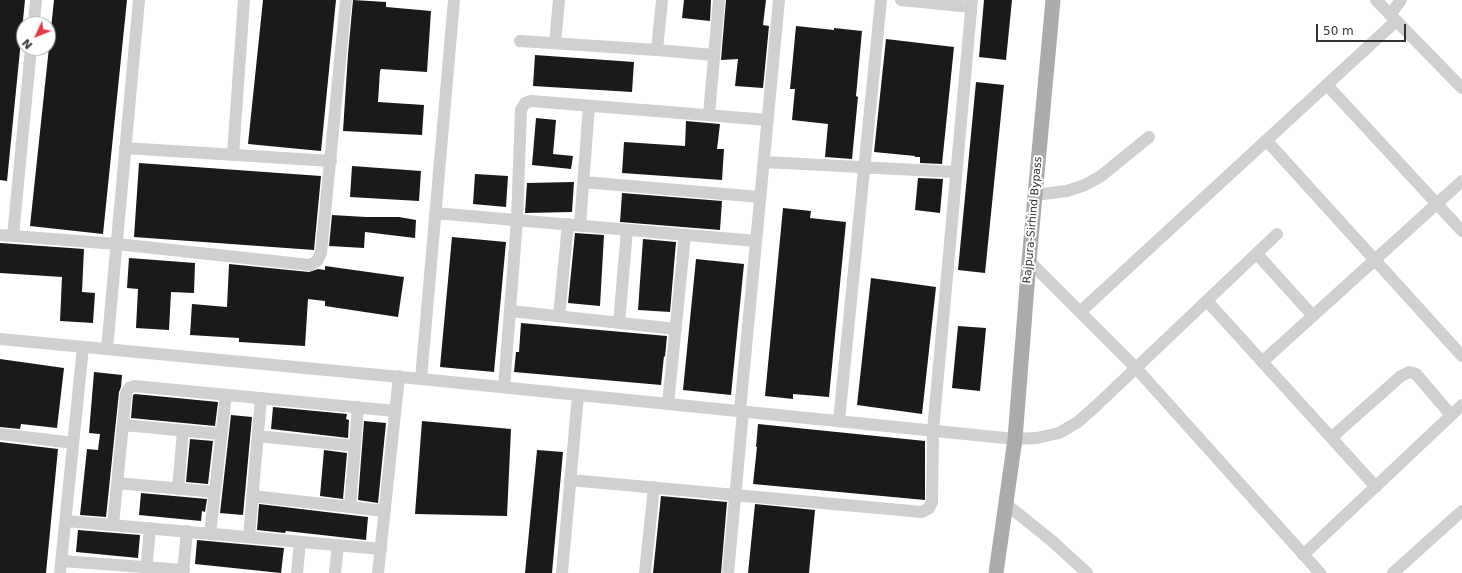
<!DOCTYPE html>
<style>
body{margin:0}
#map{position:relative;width:1462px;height:573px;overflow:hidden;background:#fff;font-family:"DejaVu Sans",sans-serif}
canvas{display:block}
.north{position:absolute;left:16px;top:16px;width:40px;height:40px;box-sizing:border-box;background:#fff;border:1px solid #adadad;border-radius:50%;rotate:227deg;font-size:11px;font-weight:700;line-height:16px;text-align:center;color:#333}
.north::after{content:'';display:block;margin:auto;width:14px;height:18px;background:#e63946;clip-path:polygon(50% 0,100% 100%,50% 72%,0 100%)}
.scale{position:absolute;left:1316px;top:24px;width:90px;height:18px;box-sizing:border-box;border:2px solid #333;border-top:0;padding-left:5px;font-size:12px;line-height:14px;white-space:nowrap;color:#333;-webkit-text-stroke:3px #fff;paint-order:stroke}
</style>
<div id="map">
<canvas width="1462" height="573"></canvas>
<div class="north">N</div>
<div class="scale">50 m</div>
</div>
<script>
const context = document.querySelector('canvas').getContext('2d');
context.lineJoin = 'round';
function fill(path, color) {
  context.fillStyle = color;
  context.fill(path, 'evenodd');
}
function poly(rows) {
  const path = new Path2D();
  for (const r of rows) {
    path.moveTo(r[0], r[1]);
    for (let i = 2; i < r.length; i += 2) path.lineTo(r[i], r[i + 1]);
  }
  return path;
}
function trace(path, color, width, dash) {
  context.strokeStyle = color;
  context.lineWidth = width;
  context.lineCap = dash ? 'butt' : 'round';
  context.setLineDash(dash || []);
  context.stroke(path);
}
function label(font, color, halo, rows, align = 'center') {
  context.font = font + ' "DejaVu Sans",sans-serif';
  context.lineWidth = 4;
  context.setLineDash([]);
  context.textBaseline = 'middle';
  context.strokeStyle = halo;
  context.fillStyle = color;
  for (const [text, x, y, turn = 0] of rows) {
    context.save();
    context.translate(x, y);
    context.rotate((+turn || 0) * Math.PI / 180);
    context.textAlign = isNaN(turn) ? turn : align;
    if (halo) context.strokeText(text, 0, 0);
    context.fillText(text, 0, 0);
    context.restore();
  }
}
const building = poly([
 [0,0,25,0,7,181,0,180],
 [54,0,127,0,103,234,30,226],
 [263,0,336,0,321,151,248,144],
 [353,0,386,2,386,7,431,11,427,72,381,69,380,71,378,102,424,105,422,135,343,131,348,54],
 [684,0,711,0,710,21,682,18],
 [726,0,766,0,763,25,769,26,763,88,735,86,738,59,721,60],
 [984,0,1012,0,1006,60,979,57],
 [796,26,834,30,834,28,862,31,856,96,858,97,852,159,825,157,828,124,792,120,795,89,790,89],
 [886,39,954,47,942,164,920,163,920,157,915,157,915,156,874,152],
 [535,55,634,62,632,92,533,86],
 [976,82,1004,85,985,273,958,270],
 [536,118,556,120,553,154,573,156,571,169,532,165],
 [686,121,720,124,717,149,724,149,722,180,622,173,624,142,685,146],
 [139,163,321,176,314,250,134,237],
 [352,166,421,171,419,201,350,197],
 [475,174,508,176,506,207,473,204],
 [918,178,943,179,940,213,915,210],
 [574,182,572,212,525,213,527,183],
 [622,193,722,201,720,230,620,222],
 [783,208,811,211,810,218,846,222,829,397,793,394,793,399,765,396],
 [332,215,366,217,399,217,416,220,415,238,365,232,364,248,329,246],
 [575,233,604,235,600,306,568,303],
 [452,237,506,242,494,372,440,367],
 [643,239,676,242,670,312,638,310],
 [0,243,84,249,82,292,95,293,93,323,60,321,62,277,0,273],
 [129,258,195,263,194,293,171,292,169,330,136,328,138,289,127,288],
 [696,259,744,264,731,395,683,390],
 [229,264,309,272,318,269,325,270,325,266,404,277,398,317,325,306,325,301,308,299,305,346,239,342,239,338,190,335,192,304,227,307],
 [871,278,936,287,922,414,857,405],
 [521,323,667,336,665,357,664,356,661,385,514,372,516,352,519,352],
 [958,326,986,328,980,391,952,388],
 [0,359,64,368,57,428,21,424,20,429,0,427],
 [94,372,122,375,121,387,119,392,106,517,80,515,87,449,98,450,100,434,89,433],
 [135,394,218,402,215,426,131,418,133,395],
 [273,407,347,414,346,419,349,420,348,438,271,429],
 [231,415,252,417,243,515,220,513],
 [364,421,386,423,378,503,358,500],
 [422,421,511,429,507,516,415,514],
 [758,424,925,441,925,500,753,484,757,447,756,447],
 [190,439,213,441,208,484,186,482],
 [0,442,58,449,46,573,0,573],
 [324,450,347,453,343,499,320,496],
 [537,450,563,452,552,573,525,573],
 [141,493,207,499,205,512,202,511,201,521,139,515],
 [661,496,727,502,721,573,653,573],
 [259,504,368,517,366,540,286,531,285,533,257,530],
 [755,504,815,510,809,573,748,573],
 [78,530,140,535,138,558,76,552],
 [197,540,284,548,281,573,195,564]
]);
const minor = poly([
 [662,0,657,50,714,55],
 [901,0,971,7],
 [1376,0,1462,88],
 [1390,15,1401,0],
 [34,24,36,0],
 [520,41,657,50],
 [555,43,559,0],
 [1327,85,1462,231],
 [709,115,719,0],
 [1266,140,1462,356],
 [125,148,331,161],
 [233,155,244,0],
 [764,162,956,172],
 [583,182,760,197],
 [1035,195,1067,191,1085,185,1101,176,1149,137],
 [435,213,756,241],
 [580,225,589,106],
 [0,235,117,244,310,265,317,261,321,253,346,0],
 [13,236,31,48],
 [1257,254,1313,316],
 [1029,261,1136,368,1320,573],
 [1207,301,1376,487],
 [510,311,676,329],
 [1080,312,1396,21],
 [559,316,568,224],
 [619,323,627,230],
 [0,339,421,379,1015,439,1037,438,1059,433,1078,422,1097,405,1277,234],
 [107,349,139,0],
 [1262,362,1462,181],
 [421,379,454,0],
 [504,387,517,220,521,110,525,103,531,101,768,120],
 [668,404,685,235],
 [740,411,779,0],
 [839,421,881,0],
 [123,425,221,434],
 [0,434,73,443],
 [258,436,355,446],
 [1332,437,1401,376,1409,372,1416,374,1451,415],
 [570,480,922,512,929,508,932,502,933,431,972,0],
 [117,483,215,492],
 [178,489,183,431],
 [252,496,385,511],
 [1006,504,1052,541,1087,573],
 [350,507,358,407],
 [66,521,381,549],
 [113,525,126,393,129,388,134,386,395,411],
 [210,534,226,395],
 [249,537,261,398],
 [1303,555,1462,405],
 [62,561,184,570],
 [60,573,83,347],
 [146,573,150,528],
 [183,573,187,531],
 [297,573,300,542],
 [335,573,338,545],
 [378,573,399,376],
 [562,573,578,395],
 [645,573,654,487],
 [728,573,743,412],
 [1393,573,1462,511]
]);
const major = poly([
 [996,573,1015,439,1029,261,1053,0]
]);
const streetNames = [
 ["Rajpura-Sirhind Bypass",1033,220,-85]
];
fill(building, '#1a1a1a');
trace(minor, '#d0d0d0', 12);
trace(major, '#ababab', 15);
label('11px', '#333', '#fff', streetNames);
</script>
